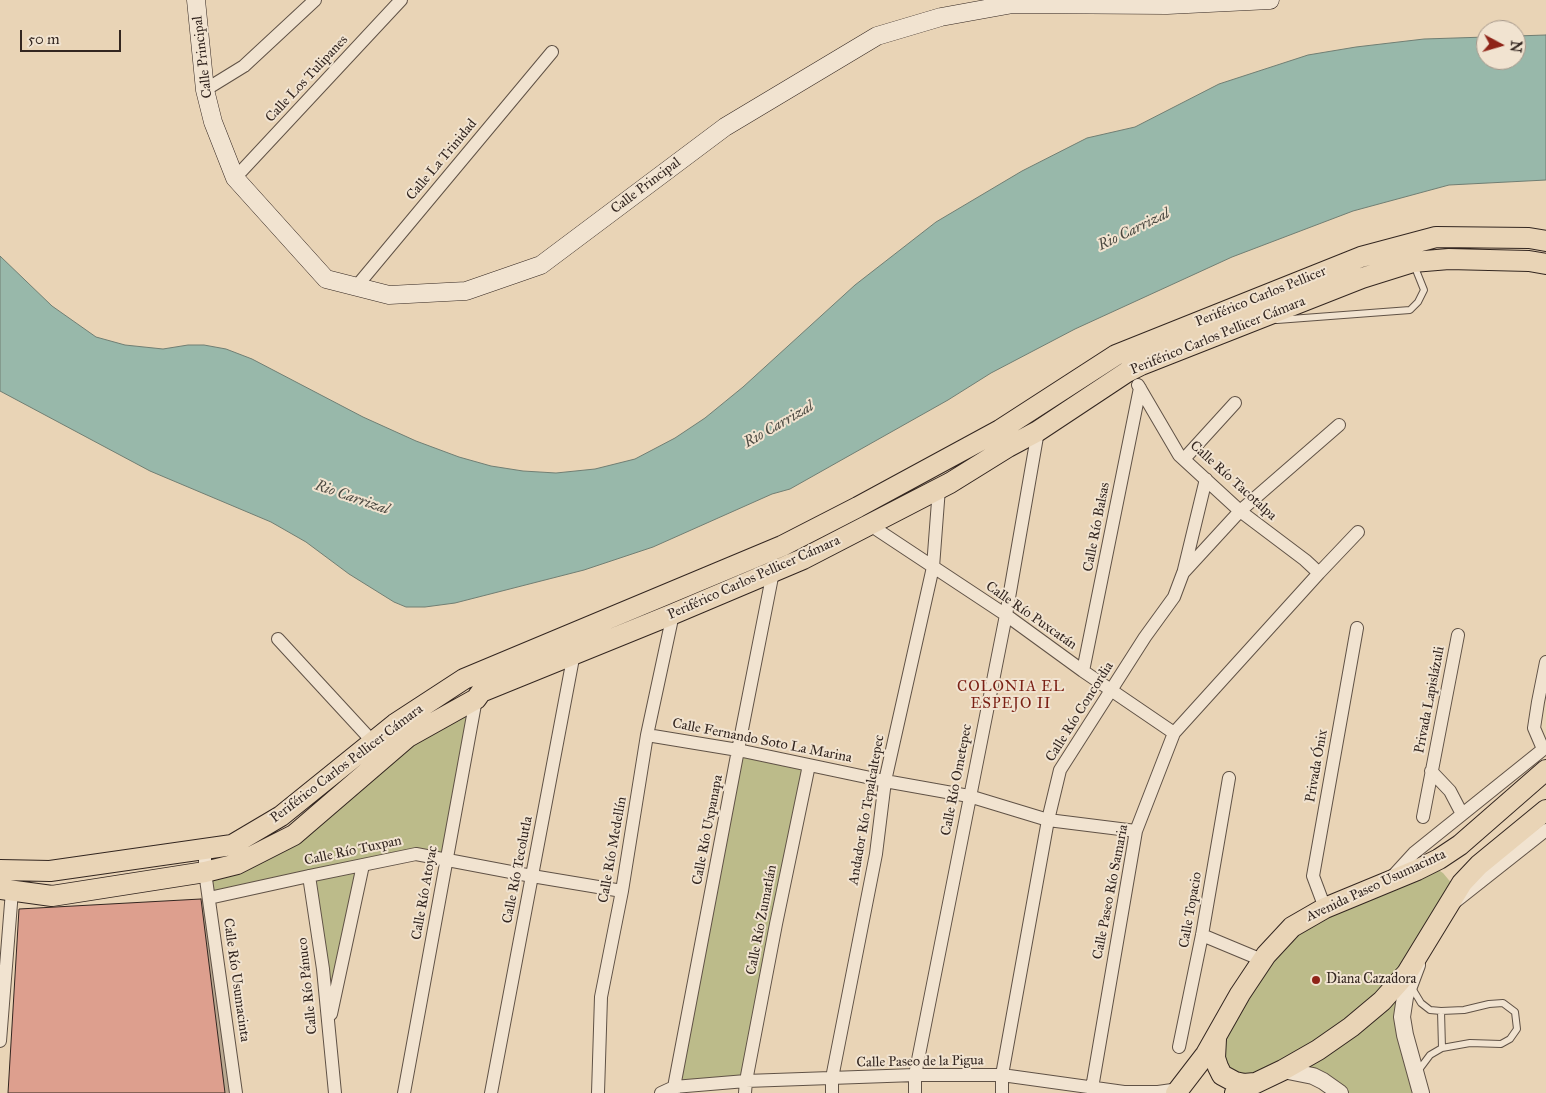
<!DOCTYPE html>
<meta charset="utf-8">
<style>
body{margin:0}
#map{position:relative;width:1546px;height:1093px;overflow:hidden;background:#e9d4b6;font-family:"IM FELL Great Primer",serif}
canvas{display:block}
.north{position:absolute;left:1476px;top:20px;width:50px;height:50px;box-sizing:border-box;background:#f1e3d0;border:1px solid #a5978a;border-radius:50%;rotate:96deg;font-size:14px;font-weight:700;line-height:20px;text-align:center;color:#332620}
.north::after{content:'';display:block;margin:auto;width:18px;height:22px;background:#8f2418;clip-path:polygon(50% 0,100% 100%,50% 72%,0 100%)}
.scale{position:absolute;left:20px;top:30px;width:101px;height:22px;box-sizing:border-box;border:2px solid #332620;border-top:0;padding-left:6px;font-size:15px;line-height:18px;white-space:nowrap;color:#332620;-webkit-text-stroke:4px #f1e3d0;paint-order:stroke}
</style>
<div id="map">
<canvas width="1546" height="1093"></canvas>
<div class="north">N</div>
<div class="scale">50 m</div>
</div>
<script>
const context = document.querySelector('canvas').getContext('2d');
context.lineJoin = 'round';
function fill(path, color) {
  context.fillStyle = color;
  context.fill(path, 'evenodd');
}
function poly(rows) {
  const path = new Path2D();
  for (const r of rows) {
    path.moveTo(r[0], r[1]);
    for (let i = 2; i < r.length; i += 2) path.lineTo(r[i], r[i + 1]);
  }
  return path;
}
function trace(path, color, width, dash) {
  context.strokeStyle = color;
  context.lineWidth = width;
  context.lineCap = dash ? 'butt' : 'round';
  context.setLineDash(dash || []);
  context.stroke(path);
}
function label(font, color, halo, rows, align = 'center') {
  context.font = font + ' "IM FELL Great Primer",serif';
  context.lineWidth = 4;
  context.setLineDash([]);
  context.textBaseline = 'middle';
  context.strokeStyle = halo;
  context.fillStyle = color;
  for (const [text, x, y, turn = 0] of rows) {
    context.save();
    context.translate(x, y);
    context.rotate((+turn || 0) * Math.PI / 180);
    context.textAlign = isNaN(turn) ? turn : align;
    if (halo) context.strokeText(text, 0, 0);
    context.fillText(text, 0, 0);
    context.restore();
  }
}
const green = poly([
 [476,699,447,859,416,854,363,865,328,1029,309,876,209,898,205,872,294,835,408,737],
 [738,750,809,765,746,1081,674,1087],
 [1429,864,1443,873,1453,885,1405,997,1421,1093,1340,1093,1304,1074,1256,1083,1216,1064,1240,994,1276,943]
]);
const water = poly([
 [1546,35,1546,180,1449,185,1353,211,1232,257,1075,329,991,373,948,400,790,489,772,494,653,547,584,570,455,603,425,607,406,607,394,602,349,574,306,542,271,522,150,471,0,391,0,256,52,306,96,337,125,345,163,349,188,345,204,345,226,349,252,359,363,417,416,441,459,457,491,466,523,471,556,473,595,469,635,459,675,438,705,418,743,387,855,285,936,222,1022,171,1087,138,1135,127,1219,84,1308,55,1356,47,1424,39,1486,37,1486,60,1516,60,1516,36,1546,35]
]);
const shadow = poly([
 [200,900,211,907,234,1093,9,1093]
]);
const building = poly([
 [201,899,225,1093,8,1093,19,909,201,899]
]);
const service = poly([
 [1277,320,1410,310,1418,302,1424,290,1414,265],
 [1412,988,1421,1003,1430,1010,1441,1011,1464,1010,1489,1004,1503,1003,1515,1012,1517,1029,1510,1039,1501,1044,1470,1043,1442,1048,1430,1055,1418,1071],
 [1441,1011,1442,1048]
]);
const minor = poly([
 [205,90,244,66,315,0],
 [235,178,401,0],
 [356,287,552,52],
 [1138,385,1179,455,1240,511,1305,560,1319,573],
 [1184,459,1235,403],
 [870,525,1006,615,1083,671,1174,733],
 [1184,570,1206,479],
 [278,639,373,742],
 [1083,671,1140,388],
 [647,735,738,750,885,781,969,796,1048,820,1136,831],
 [1543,749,1534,728,1538,702,1546,662],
 [1431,771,1450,791,1462,814],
 [1423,817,1458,635],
 [205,849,205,872,236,1093],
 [309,876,323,969,335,1093],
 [1392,877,1414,853,1546,747],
 [209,898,309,876,416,854,532,876,622,891],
 [1455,902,1546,830],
 [1325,908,1313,876,1357,628],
 [1202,935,1262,960],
 [331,1014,363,865],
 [0,1041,12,891],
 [1179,1047,1202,935,1229,778],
 [404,1093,476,699],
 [491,1093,574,653],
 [598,1093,601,997,622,891,647,735,673,614],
 [661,1093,674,1087,746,1081,915,1075,1002,1075,1124,1092,1158,1092,1179,1089],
 [674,1093,674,1087,738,750,773,572],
 [745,1093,746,1081,776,924,809,765],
 [832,1093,832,1078,876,854,885,781,933,567,939,488],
 [915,1093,915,1075,1006,615,1038,431],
 [1002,1093,1002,1075,1048,820,1060,770,1145,637,1174,597,1183,573,1240,511,1339,425],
 [1093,1093,1092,1088,1136,831,1174,733,1319,573,1358,532]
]);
const tertiary = poly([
 [1417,965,1405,997,1402,1017,1405,1035,1421,1093],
 [1283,1070,1313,1076,1323,1081,1340,1093]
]);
const secondary = poly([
 [196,0,205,90,213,122,235,178,326,279,389,295,466,291,541,265,725,127,877,36,941,17,1013,4,1167,5,1270,0]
]);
const primary = poly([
 [0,870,50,871,232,845,281,816,395,724,464,679,782,546,858,507,1000,430,1116,355,1361,257,1436,237,1529,238,1546,241],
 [0,889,52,896,205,872,237,864,294,835,408,737,476,699,481,692,673,614,803,559,950,483,1008,447,1038,431,1127,372,1141,365,1362,278,1413,262,1449,259,1529,261,1546,264],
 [1216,1039,1215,1058,1218,1067,1222,1075,1235,1082,1244,1084,1255,1083],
 [1176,1093,1206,1054,1240,994,1266,955,1292,927,1325,908,1417,870,1439,859,1460,845,1546,770],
 [1235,1093,1283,1070,1318,1050,1351,1027,1382,1001,1407,973,1462,883,1479,865,1546,810]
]);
const markers = [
 [1316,980,5,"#8f2418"]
];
const streetNames = [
 ["Calle Principal",203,57,-97],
 ["Calle Los Tulipanes",307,79,-47],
 ["Calle La Trinidad",442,160,-50],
 ["Calle Principal",646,186,-37],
 ["Periférico Carlos Pellicer",1261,297,-22],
 ["Periférico Carlos Pellicer Cámara",1218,336,-22],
 ["Calle Río Tacotalpa",1233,481,42],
 ["Calle Río Balsas",1097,527,-79],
 ["Periférico Carlos Pellicer Cámara",754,578,-24],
 ["Calle Río Puxcatán",1031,616,35],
 ["Privada Lapislázuli",1430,700,-79],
 ["Calle Río Concordia",1080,712,-58],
 ["Calle Fernando Soto La Marina",762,741,11],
 ["Periférico Carlos Pellicer Cámara",347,764,-37],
 ["Privada Ónix",1317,766,-80],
 ["Calle Río Ometepec",957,780,-79],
 ["Andador Río Tepalcaltepec",867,810,-80],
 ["Calle Río Uxpanapa",708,830,-79],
 ["Calle Río Medellín",613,850,-80],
 ["Calle Río Tuxpan",353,851,-12],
 ["Calle Río Tecolutla",518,870,-79],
 ["Avenida Paseo Usumacinta",1376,886,-25],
 ["Calle Paseo Río Samaria",1111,892,-79],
 ["Calle Río Atoyac",425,893,-80],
 ["Calle Topacio",1191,910,-80],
 ["Calle Río Zumatlán",762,920,-79],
 ["Calle Río Usumacinta",236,980,82],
 ["Calle Río Pánuco",308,986,-96],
 ["Calle Paseo de la Pigua",920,1062,-1]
];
const poiNames = [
 ["Diana Cazadora",1326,980]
];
const waterNames = [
 ["Rio Carrizal",1134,230,-26],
 ["Rio Carrizal",779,425,-30],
 ["Rio Carrizal",352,498,19]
];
const neighbourhoodNames = [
 ["COLONIA EL",1011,687],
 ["ESPEJO II",1011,704]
];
fill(green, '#bcbb8a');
fill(water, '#98b8aa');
trace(water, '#707e73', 1);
fill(shadow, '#0003');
fill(building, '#dd9f8e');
trace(building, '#332620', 1);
trace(service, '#605246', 8);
trace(minor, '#605246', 14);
trace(tertiary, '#605246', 18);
trace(secondary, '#332620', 19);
trace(primary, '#332620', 22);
trace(service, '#f1e3d0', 6);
trace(minor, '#f1e3d0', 12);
trace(tertiary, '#f1e3d0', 16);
trace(secondary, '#f1e3d0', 18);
trace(primary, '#e9d4b6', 20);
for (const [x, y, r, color] of markers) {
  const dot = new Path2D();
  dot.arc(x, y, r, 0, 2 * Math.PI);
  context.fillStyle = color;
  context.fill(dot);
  trace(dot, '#f1e3d0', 2);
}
label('14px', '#332620', '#f1e3d0', streetNames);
label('14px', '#332620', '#f1e3d0', poiNames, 'left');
label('italic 15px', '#4c4a42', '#f1e3d0', waterNames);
context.letterSpacing = '1px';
label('15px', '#7a1f14', '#f1e3d0', neighbourhoodNames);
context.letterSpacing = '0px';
</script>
